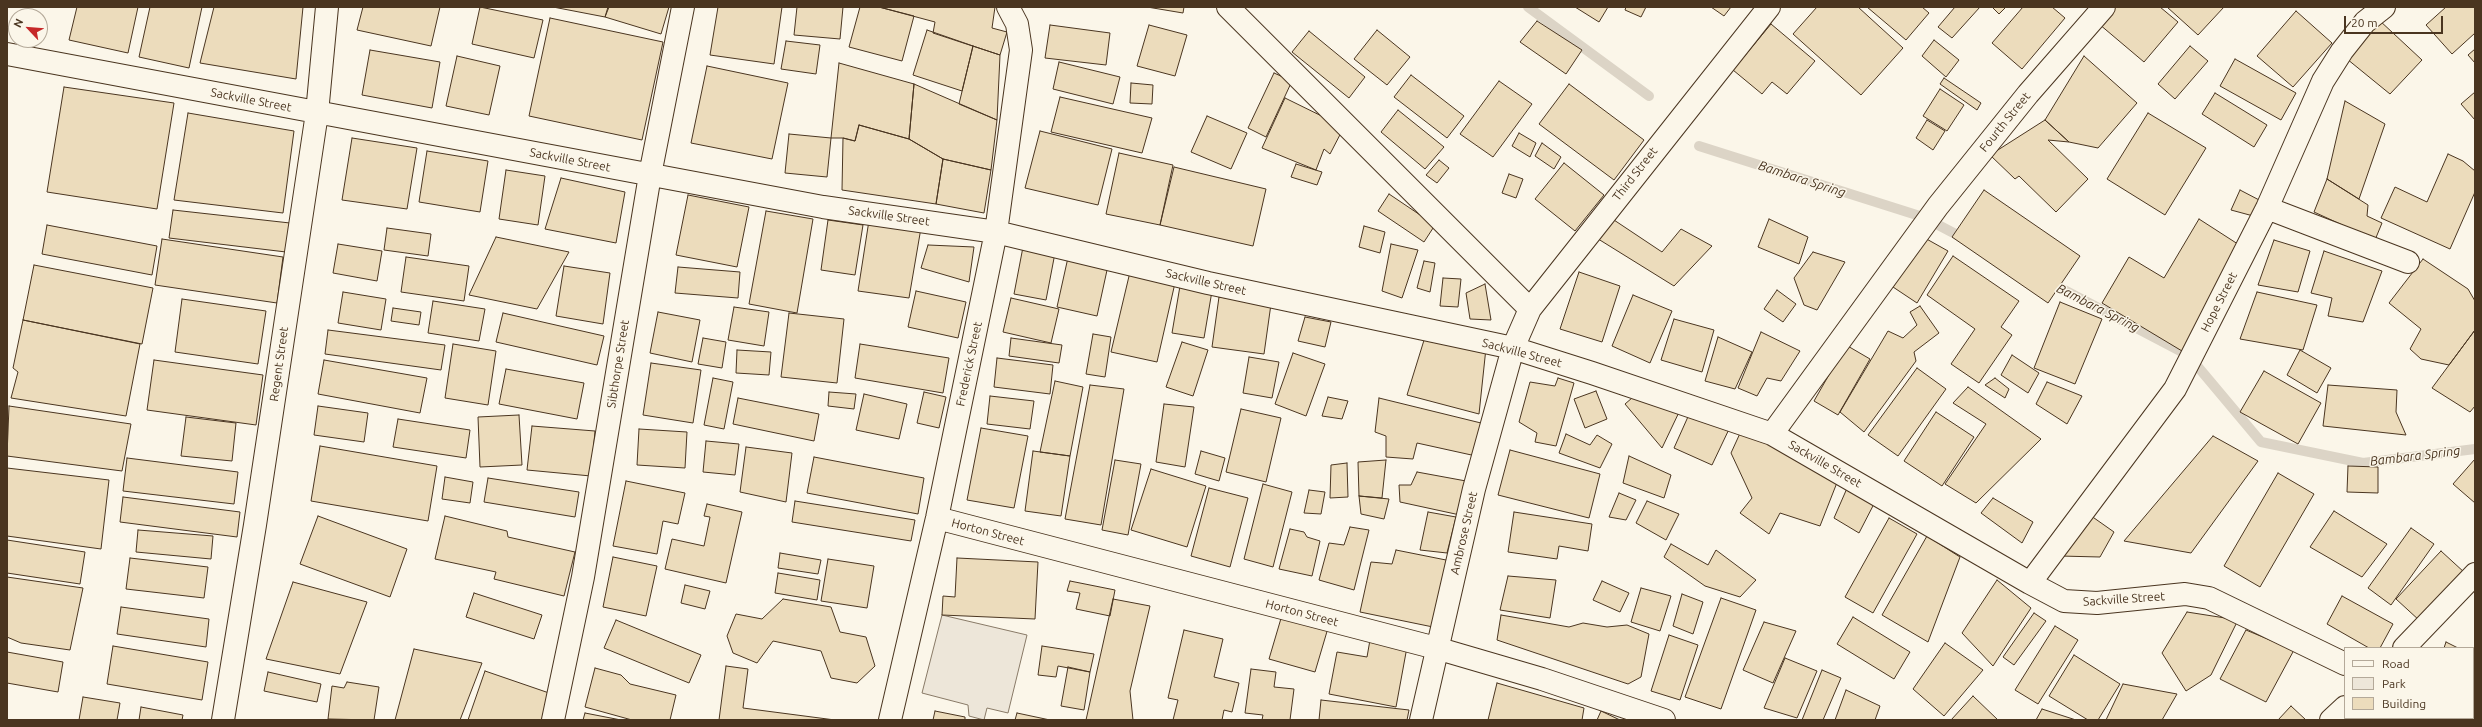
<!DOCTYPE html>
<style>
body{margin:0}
#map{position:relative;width:2482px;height:727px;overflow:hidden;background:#fbf6e9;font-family:Ubuntu,sans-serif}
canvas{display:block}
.frame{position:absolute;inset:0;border:8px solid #4a3520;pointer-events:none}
.legend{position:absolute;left:2344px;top:647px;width:130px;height:72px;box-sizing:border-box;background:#fbf6e9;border:1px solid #b4a999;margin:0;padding:5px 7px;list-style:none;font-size:12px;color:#4a3520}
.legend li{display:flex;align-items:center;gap:8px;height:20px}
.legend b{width:20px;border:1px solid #b4a999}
.north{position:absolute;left:8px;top:8px;width:40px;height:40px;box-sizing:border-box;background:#fbf6e9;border:1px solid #b4a999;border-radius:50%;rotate:296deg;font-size:11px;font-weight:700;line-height:16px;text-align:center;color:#4a3520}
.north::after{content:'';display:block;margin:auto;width:14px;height:18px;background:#c62828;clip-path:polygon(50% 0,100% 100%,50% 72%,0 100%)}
.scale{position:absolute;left:2344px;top:16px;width:99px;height:18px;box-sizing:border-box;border:2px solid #4a3520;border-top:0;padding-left:5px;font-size:12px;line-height:14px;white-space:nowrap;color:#4a3520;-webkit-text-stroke:3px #fbf6e9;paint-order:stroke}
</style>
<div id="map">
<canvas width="2482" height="727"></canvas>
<div class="frame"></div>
<ul class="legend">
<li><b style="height:5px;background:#fbf6e9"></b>Road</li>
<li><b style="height:11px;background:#ede6d9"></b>Park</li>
<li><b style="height:11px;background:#ecdcbc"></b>Building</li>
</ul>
<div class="north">N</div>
<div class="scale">20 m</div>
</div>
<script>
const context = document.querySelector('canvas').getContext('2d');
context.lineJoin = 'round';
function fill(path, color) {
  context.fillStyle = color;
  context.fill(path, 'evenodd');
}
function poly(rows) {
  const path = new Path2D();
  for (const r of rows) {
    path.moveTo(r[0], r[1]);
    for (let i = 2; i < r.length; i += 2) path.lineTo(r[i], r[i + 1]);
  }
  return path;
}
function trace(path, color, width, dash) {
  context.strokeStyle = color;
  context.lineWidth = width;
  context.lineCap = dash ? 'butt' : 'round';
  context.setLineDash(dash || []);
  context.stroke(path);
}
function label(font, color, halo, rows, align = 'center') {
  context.font = font + ' Ubuntu,sans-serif';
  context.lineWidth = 3;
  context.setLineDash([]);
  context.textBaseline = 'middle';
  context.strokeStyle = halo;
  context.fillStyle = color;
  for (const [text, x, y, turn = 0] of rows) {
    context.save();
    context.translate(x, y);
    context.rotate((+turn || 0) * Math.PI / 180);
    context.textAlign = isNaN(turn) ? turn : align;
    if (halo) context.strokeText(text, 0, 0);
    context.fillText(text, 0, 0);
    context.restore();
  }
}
const green = poly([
 [942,615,1027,635,1008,713,987,708,984,720,969,716,968,705,922,693,942,615]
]);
const stream = poly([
 [1528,7,1649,96],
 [1699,146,1923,217,1965,239],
 [2047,281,2188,355,2261,442,2363,463,2475,449]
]);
const building = poly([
 [77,7,138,7,128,53,69,40,77,7],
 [150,7,202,7,189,68,139,57,150,7],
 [214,7,303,7,296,79,200,63,214,7],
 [363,7,440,7,431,46,357,30,363,7],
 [480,7,543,20,534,58,472,44,480,7],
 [553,7,608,7,605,17,553,7],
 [609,7,669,7,661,34,605,17,609,7],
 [718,7,782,7,774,64,710,55,718,7],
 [797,7,843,7,840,39,794,35,797,7],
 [860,7,879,7,914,16,902,61,849,47,860,7],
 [879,7,995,7,992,28,1007,32,1000,55,933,33,935,22,879,7],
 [1147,7,1184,7,1183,13,1147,7],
 [1575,7,1608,7,1599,22,1575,7],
 [1626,7,1646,7,1641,17,1625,10,1626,7],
 [1711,7,1731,7,1724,16,1711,7],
 [1817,7,1858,7,1903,48,1861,95,1793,34,1817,7],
 [1867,7,1922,7,1929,13,1906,40,1867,7],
 [1955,7,1980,7,1952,38,1938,27,1955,7],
 [1992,7,2006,7,1999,14,1992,7],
 [2023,7,2052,7,2065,18,2022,69,1992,43,2023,7],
 [2113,7,2160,7,2178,22,2144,62,2099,24,2113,7],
 [2167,7,2224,7,2198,35,2167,7],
 [2446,7,2475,7,2475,33,2452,54,2426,25,2446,7],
 [2296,11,2332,43,2293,87,2257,56,2296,11],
 [550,18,663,42,642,140,529,116,550,18],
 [2379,20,2422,60,2390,94,2347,59,2379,20],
 [1537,21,1582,50,1566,74,1520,42,1537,21],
 [1771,24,1815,61,1787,94,1772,82,1762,94,1733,70,1771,24],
 [1050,25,1110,33,1106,65,1045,58,1050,25],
 [1149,25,1187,35,1175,76,1137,66,1149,25],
 [927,30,973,46,962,91,913,75,927,30],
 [1377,30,1410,57,1387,85,1354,59,1377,30],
 [1309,31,1365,77,1349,98,1292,52,1309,31],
 [1934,40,1959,60,1946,77,1922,56,1934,40],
 [786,41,820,45,816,74,781,69,786,41],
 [973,46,1000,55,997,120,959,104,973,46],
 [2190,46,2208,61,2175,99,2158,84,2190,46],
 [2475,49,2475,63,2468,55,2475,49],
 [370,50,440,62,432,108,362,95,370,50],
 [457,56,500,66,489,115,446,106,457,56],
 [2084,56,2137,103,2098,148,2069,142,2045,120,2084,56],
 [2235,59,2296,93,2281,120,2220,86,2235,59],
 [1059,62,1120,77,1113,104,1053,89,1059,62],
 [839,63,914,84,909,139,859,125,855,141,843,138,831,138,839,63],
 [707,66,788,83,772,159,691,143,707,66],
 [1274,73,1292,81,1266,137,1248,128,1274,73],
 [1411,75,1464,116,1447,138,1394,97,1411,75],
 [1944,78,1981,103,1977,110,1940,84,1944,78],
 [1499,81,1532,104,1493,157,1460,134,1499,81],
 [1131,83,1153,85,1152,104,1130,103,1131,83],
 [914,84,997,120,991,170,943,159,909,139,914,84],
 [1569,84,1644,140,1614,180,1539,124,1569,84],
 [64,87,174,103,157,209,47,192,64,87],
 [1940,89,1964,105,1947,131,1923,116,1940,89],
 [2475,92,2475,120,2461,104,2475,92],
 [2215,93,2267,125,2254,147,2202,114,2215,93],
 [1060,97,1152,118,1142,153,1051,132,1060,97],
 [1285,98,1344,127,1330,154,1324,149,1316,170,1262,148,1285,98],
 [2345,101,2385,124,2359,199,2327,179,2345,101],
 [1398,110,1444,147,1425,169,1381,132,1398,110],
 [188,113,294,131,283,213,174,200,188,113],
 [2148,113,2206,148,2165,215,2107,179,2148,113],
 [1207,116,1247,133,1231,169,1191,152,1207,116],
 [1927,120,1945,131,1933,150,1916,138,1927,120],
 [2045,120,2069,142,2048,140,2088,179,2056,212,2019,176,2015,179,1990,155,2045,120],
 [859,125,909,139,943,159,936,204,842,190,843,138,855,141,859,125],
 [1040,131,1112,149,1098,205,1025,188,1040,131],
 [1519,133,1536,143,1530,157,1512,146,1519,133],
 [789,134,831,138,827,177,785,173,789,134],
 [352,138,417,148,407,209,342,200,352,138],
 [1542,143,1561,157,1554,169,1535,156,1542,143],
 [427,151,488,161,480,212,419,202,427,151],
 [1119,153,1173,165,1160,225,1106,214,1119,153],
 [2448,154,2463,161,2475,171,2475,192,2450,249,2381,218,2395,187,2427,202,2448,154],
 [943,159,991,170,984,213,936,204,943,159],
 [1439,160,1449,168,1437,183,1426,175,1439,160],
 [1564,163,1604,195,1575,231,1535,199,1564,163],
 [1296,164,1322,172,1317,185,1291,177,1296,164],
 [1174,167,1266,189,1253,246,1160,225,1174,167],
 [506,170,545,176,538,225,499,219,506,170],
 [1509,174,1523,179,1516,198,1502,193,1509,174],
 [561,178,625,192,616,243,545,229,561,178],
 [2327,179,2368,205,2367,216,2382,223,2375,240,2314,212,2327,179],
 [1984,190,2080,256,2048,303,1952,237,1984,190],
 [2240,190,2263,202,2257,217,2231,210,2240,190],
 [1389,194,1435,225,1424,242,1378,211,1389,194],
 [688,195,749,207,737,267,676,255,688,195],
 [173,210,290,223,286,252,169,238,173,210],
 [766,211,813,219,797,313,749,304,766,211],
 [870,214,922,222,909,298,858,291,870,214],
 [1611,218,1662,252,1681,229,1712,246,1674,286,1595,237,1611,218],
 [1769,219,1808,237,1799,264,1758,247,1769,219],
 [2199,219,2244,248,2182,351,2102,303,2129,257,2164,278,2199,219],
 [828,220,863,225,855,275,821,270,828,220],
 [47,225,157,246,152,275,42,254,47,225],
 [1364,226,1385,232,1380,253,1359,247,1364,226],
 [387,228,431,234,428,256,384,250,387,228],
 [496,237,569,252,537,309,469,295,496,237],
 [1923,237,1948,251,1917,303,1893,287,1923,237],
 [162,239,283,257,277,303,155,285,162,239],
 [2274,240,2310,251,2298,292,2258,285,2274,240],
 [338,244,382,251,377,281,333,273,338,244],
 [1391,244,1418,250,1402,298,1382,291,1391,244],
 [928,245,974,247,969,282,921,268,928,245],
 [1023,247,1055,253,1046,300,1014,294,1023,247],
 [2324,251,2382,271,2363,322,2328,316,2332,298,2311,293,2324,251],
 [1813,252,1845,262,1817,310,1804,305,1794,278,1813,252],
 [1069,253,1109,261,1097,316,1057,307,1069,253],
 [1953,256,2019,301,2001,327,2012,335,1979,383,1951,364,1975,329,1927,295,1953,256],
 [406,257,469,266,464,301,401,292,406,257],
 [2423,259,2468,289,2475,301,2475,330,2449,365,2421,359,2410,349,2421,329,2389,303,2423,259],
 [1424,261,1435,263,1430,292,1417,288,1424,261],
 [34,265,153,288,142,344,23,320,34,265],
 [564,266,610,273,603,324,556,316,564,266],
 [678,267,740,272,738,298,675,293,678,267],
 [1130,272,1175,283,1157,362,1111,352,1130,272],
 [1579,272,1620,286,1602,342,1560,329,1579,272],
 [1443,278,1461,279,1458,307,1440,306,1443,278],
 [1485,284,1491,320,1470,319,1466,293,1485,284],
 [1180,286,1212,291,1204,338,1172,333,1180,286],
 [1777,290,1796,304,1783,322,1764,309,1777,290],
 [916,291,966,302,958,338,908,327,916,291],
 [343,292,386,299,381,330,338,323,343,292],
 [2257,292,2317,305,2303,350,2240,339,2257,292],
 [1633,295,1672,311,1650,363,1612,346,1633,295],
 [1219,297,1271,304,1264,354,1212,347,1219,297],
 [1011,298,1059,309,1051,343,1003,332,1011,298],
 [182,299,266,311,258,364,175,352,182,299],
 [433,301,485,309,479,341,428,333,433,301],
 [2060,302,2102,319,2075,384,2034,368,2060,302],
 [1920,306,1939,333,1914,352,1916,361,1864,432,1840,412,1888,331,1903,338,1917,325,1910,312,1920,306],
 [734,307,769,312,764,346,728,340,734,307],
 [393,308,421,312,419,325,391,321,393,308],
 [658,312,700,320,692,362,650,353,658,312],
 [503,313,604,336,597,365,496,342,503,313],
 [789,313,844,319,837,383,781,377,789,313],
 [1305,317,1331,322,1325,347,1298,341,1305,317],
 [1674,319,1714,330,1702,372,1661,360,1674,319],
 [23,320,140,344,126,416,11,398,18,372,13,368,23,320],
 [328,330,445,345,441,370,325,354,328,330],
 [2475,330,2475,406,2470,412,2432,388,2475,330],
 [1761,332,1800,351,1781,381,1767,378,1757,396,1738,388,1761,332],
 [1093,334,1111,337,1105,377,1086,374,1093,334],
 [1425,337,1486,348,1479,414,1407,395,1425,337],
 [1718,337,1752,352,1735,389,1705,381,1718,337],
 [703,338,726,342,722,368,698,364,703,338],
 [1011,338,1062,345,1059,363,1009,356,1011,338],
 [1182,342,1208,350,1193,396,1166,387,1182,342],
 [453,344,496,351,488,405,445,398,453,344],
 [860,344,949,358,943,393,855,378,860,344],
 [1846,345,1870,359,1838,415,1814,401,1846,345],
 [737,350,771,352,769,375,736,373,737,350],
 [2300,350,2331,368,2317,393,2287,375,2300,350],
 [1293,353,1325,364,1306,416,1275,404,1293,353],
 [2012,355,2039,373,2028,393,2001,375,2012,355],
 [1249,357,1279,362,1272,398,1243,393,1249,357],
 [997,358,1053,365,1050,394,994,387,997,358],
 [154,360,263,375,256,425,147,410,154,360],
 [324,360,427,378,420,413,318,394,324,360],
 [651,363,701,370,693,423,643,415,651,363],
 [1917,368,1946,389,1898,456,1868,435,1917,368],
 [506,369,584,383,577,419,499,404,506,369],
 [2264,371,2321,403,2298,444,2240,412,2264,371],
 [713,378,733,382,724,429,704,425,713,378],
 [1558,378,1574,383,1556,446,1535,442,1537,433,1519,422,1530,382,1555,386,1558,378],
 [1995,378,2009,389,2005,398,1985,385,1995,378],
 [1055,381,1083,387,1070,456,1040,452,1055,381],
 [2047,382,2082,396,2067,424,2036,404,2047,382],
 [1090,385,1124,389,1101,525,1065,519,1090,385],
 [2328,385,2397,390,2396,412,2406,435,2323,426,2328,385],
 [1968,387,2041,439,1976,503,1945,484,1986,424,1953,403,1968,387],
 [1596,391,1607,419,1585,428,1574,399,1596,391],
 [829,392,856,394,854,409,828,406,829,392],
 [924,392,946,397,939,428,917,423,924,392],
 [1639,392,1681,408,1662,448,1625,404,1639,392],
 [864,394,907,404,899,439,856,430,864,394],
 [990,396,1034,401,1030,429,987,424,990,396],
 [1328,397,1348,401,1342,419,1322,416,1328,397],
 [738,398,819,414,814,441,733,424,738,398],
 [1379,398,1481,423,1476,456,1417,443,1413,459,1386,457,1386,436,1375,432,1379,398],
 [1164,404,1194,407,1185,467,1156,462,1164,404],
 [9,406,131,424,122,471,7,456,9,406],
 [318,406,368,413,364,442,314,435,318,406],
 [1241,409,1281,418,1266,482,1226,472,1241,409],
 [1691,410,1731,425,1712,465,1674,448,1691,410],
 [1936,412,1974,437,1942,486,1904,461,1936,412],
 [519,415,522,465,480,467,478,417,519,415],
 [186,417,236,423,232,461,181,456,186,417],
 [398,419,470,430,466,458,393,447,398,419],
 [532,426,595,431,591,476,527,470,532,426],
 [981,428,1028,436,1014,508,967,500,981,428],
 [639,429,687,432,685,468,637,465,639,429],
 [1742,429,1838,480,1820,526,1780,513,1769,534,1740,513,1752,498,1731,453,1742,429],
 [1566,434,1590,445,1597,435,1612,444,1600,468,1559,453,1566,434],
 [2213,436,2258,461,2191,553,2124,541,2213,436],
 [706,441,739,444,735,475,703,472,706,441],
 [320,446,437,466,428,521,311,501,320,446],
 [746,447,792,453,786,502,740,492,746,447],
 [1510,450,1600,474,1589,518,1498,495,1510,450],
 [1033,451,1070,456,1061,516,1025,511,1033,451],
 [1201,451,1225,458,1219,481,1195,474,1201,451],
 [1629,456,1671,475,1664,498,1623,483,1629,456],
 [814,457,924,478,918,514,807,493,814,457],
 [127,458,238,472,234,504,123,491,127,458],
 [2475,459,2475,503,2453,484,2475,459],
 [1115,460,1141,464,1128,535,1102,530,1115,460],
 [1386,460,1382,498,1359,496,1358,462,1386,460],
 [1347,463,1348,497,1330,498,1331,465,1347,463],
 [2348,466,2378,467,2378,493,2347,492,2348,466],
 [7,468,109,480,101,549,7,536,7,468],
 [1151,469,1206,486,1187,547,1131,530,1151,469],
 [1417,472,1466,481,1460,515,1400,502,1399,485,1411,485,1417,472],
 [2278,473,2314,494,2260,587,2224,566,2278,473],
 [445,477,473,482,470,503,442,499,445,477],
 [488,478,579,492,575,517,484,502,488,478],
 [626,481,685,493,678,524,663,521,657,554,613,546,626,481],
 [1263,484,1292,492,1273,567,1244,559,1263,484],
 [1848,486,1876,500,1859,533,1834,518,1848,486],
 [1209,488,1248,498,1230,567,1191,556,1209,488],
 [1309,490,1325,492,1321,514,1304,513,1309,490],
 [1619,493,1636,500,1626,520,1609,517,1619,493],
 [1359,496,1389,499,1384,519,1361,514,1359,496],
 [123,497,240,512,237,537,120,522,123,497],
 [1993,498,2033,522,2022,543,1981,513,1993,498],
 [795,501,915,520,911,541,792,522,795,501],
 [1647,501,1679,514,1666,540,1636,523,1647,501],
 [707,504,742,512,726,583,665,569,672,539,704,546,710,517,704,516,707,504],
 [2334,511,2387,544,2362,577,2310,547,2334,511],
 [1428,512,1456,517,1447,553,1420,550,1428,512],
 [1514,512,1592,524,1588,551,1559,546,1557,559,1508,552,1514,512],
 [2087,513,2114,532,2100,557,2060,556,2087,513],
 [318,516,407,549,390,597,300,564,318,516],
 [445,516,507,531,508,537,575,552,564,596,494,579,496,572,435,559,445,516],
 [1889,518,1917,534,1873,613,1845,597,1889,518],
 [1350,527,1369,530,1354,590,1319,580,1329,543,1344,545,1350,527],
 [2411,528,2434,544,2391,605,2368,588,2411,528],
 [1290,529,1304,532,1307,537,1320,541,1312,576,1279,569,1290,529],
 [138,530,213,536,211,559,136,552,138,530],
 [1927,536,1960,557,1928,642,1882,615,1927,536],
 [7,540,85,552,80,584,7,573,7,540],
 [1671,544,1708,565,1716,550,1756,580,1740,597,1705,586,1664,557,1671,544],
 [1396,550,1451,561,1433,627,1360,612,1371,562,1392,564,1396,550],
 [2441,551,2465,573,2420,621,2396,599,2441,551],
 [780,553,821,560,818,574,778,568,780,553],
 [613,557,657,566,646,616,603,607,613,557],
 [130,558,208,567,204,598,126,589,130,558],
 [957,558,1038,562,1035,619,942,615,943,596,955,597,957,558],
 [828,559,874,566,867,608,821,601,828,559],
 [778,573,820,580,817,600,775,593,778,573],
 [1508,576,1556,580,1550,618,1500,610,1508,576],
 [7,577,83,588,70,650,21,643,7,637,7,577],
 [1997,580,2031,608,1993,666,1962,633,1997,580],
 [1070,581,1115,590,1110,616,1076,609,1080,593,1067,591,1070,581],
 [1602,581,1629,593,1620,612,1593,600,1602,581],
 [293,582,367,602,340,674,266,659,293,582],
 [685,585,710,591,705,609,681,603,685,585],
 [1641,588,1671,596,1660,631,1631,622,1641,588],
 [474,593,542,615,534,639,466,617,474,593],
 [1682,594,1703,602,1693,634,1673,626,1682,594],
 [2342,596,2393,624,2380,648,2369,648,2327,624,2342,596],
 [1721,598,1756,610,1721,709,1685,697,1721,598],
 [783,599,831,607,840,632,866,637,875,666,857,683,831,678,821,651,773,641,757,663,733,653,727,636,736,614,762,619,783,599],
 [1113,599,1150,606,1130,691,1133,720,1086,720,1113,599],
 [121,607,209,619,206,647,117,634,121,607],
 [2187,612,2238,620,2211,675,2186,691,2162,653,2187,612],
 [2034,613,2046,621,2014,665,2003,657,2034,613],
 [1282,615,1328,628,1315,672,1269,659,1282,615],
 [1501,615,1569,627,1583,623,1607,627,1627,625,1649,634,1641,677,1628,684,1497,640,1501,615],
 [1853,617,1910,652,1894,679,1837,644,1853,617],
 [616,620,701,655,689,683,604,648,616,620],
 [1764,622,1796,631,1773,683,1743,670,1764,622],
 [2055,626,2078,640,2038,704,2015,690,2055,626],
 [1184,630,1223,639,1214,677,1239,683,1232,712,1224,710,1222,720,1173,720,1178,700,1168,698,1184,630],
 [2246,630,2294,650,2266,702,2220,679,2246,630],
 [1669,635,1698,645,1680,700,1651,691,1669,635],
 [1370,640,1407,647,1396,707,1329,694,1337,652,1367,657,1370,640],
 [2446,642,2458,648,2444,648,2446,642],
 [1945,643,1983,670,1944,716,1913,689,1945,643],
 [113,646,208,662,202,700,107,684,113,646],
 [1042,646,1094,654,1090,672,1058,666,1056,677,1038,675,1042,646],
 [414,649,482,663,460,720,395,720,414,649],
 [7,652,63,662,58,692,7,683,7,652],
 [2074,655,2120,684,2098,720,2088,720,2049,696,2074,655],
 [2473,655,2475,656,2475,690,2473,694,2473,655],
 [1785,658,1817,671,1797,718,1764,708,1785,658],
 [726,666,748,669,743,708,835,720,719,720,726,666],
 [1068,667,1090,672,1084,710,1061,706,1068,667],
 [595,668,621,675,630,684,676,695,670,720,632,720,585,707,595,668],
 [1251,669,1276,672,1274,687,1294,689,1290,720,1262,720,1263,715,1245,713,1251,669],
 [1822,670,1841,678,1823,720,1802,720,1822,670],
 [485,671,552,694,543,720,468,720,485,671],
 [268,672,321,684,317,702,264,691,268,672],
 [347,682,379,687,374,720,328,719,332,686,344,688,347,682],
 [1497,683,1584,708,1582,720,1488,720,1497,683],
 [2123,684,2177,694,2162,720,2106,720,2123,684],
 [1846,690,1880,706,1875,720,1835,720,1846,690],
 [1973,696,1998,720,1951,720,1973,696],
 [83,697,120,703,117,720,79,720,83,697],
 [1321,700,1409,710,1407,720,1319,720,1321,700],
 [2291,706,2306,720,2278,720,2291,706],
 [141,707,183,715,182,720,139,720,141,707],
 [2042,709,2076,720,2036,720,2042,709],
 [935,711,965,717,965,720,933,720,935,711],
 [1601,711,1620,720,1597,720,1601,711],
 [585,713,621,720,583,720,585,713],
 [1017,713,1050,720,1015,720,1017,713],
 [2353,718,2370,718,2374,720,2351,720,2353,718],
 [2409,718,2452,718,2451,720,2408,720,2409,718]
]);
const minor = poly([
 [1228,7,1530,309],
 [7,54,823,207,996,232,1208,283,1513,348,1592,373,1772,434,2030,583,2064,601,2097,603,2185,594,2209,598,2345,664],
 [2267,208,2408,262],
 [1772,434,1938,206,2028,94,2104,7],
 [937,518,1436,648,1542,679,1664,720],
 [2030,583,2175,389,2267,208,2323,81,2342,51,2365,22,2384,7],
 [2404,648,2475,574],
 [2473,714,2475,715],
 [223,720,255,525,317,113,327,7],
 [553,720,583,577,650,175,683,7],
 [890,720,937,518,996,232,1021,50,1017,24,1008,7],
 [1421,720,1474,489,1513,348,1530,309,1769,7],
 [2331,720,2345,707]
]);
const streetNames = [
 ["Sackville Street",251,100,11],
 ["Fourth Street",2005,122,-51],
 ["Sackville Street",570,160,11],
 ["Third Street",1635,174,-52],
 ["Sackville Street",889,216,8],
 ["Sackville Street",1206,282,13],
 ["Hope Street",2219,302,-63],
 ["Sackville Street",1522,353,15],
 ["Regent Street",279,364,-82],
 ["Sibthorpe Street",618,364,-81],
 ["Frederick Street",969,364,-78],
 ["Sackville Street",1825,464,30],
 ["Horton Street",988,532,15],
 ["Ambrose Street",1464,533,-77],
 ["Sackville Street",2124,599,-4],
 ["Horton Street",1302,613,15]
];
const waterNames = [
 ["Bambara Spring",1802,179,18],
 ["Bambara Spring",2098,308,27],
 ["Bambara Spring",2415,456,-7]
];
fill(green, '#ede6d9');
trace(green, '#887966', 1);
trace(stream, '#dcd4c6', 10);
fill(building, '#ecdcbc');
trace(building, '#4a3520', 1);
trace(minor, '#4a3520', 24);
trace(minor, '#fbf6e9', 22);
label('12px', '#4a3520', '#fbf6e9', streetNames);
label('italic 13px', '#4a3520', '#fbf6e9', waterNames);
</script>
